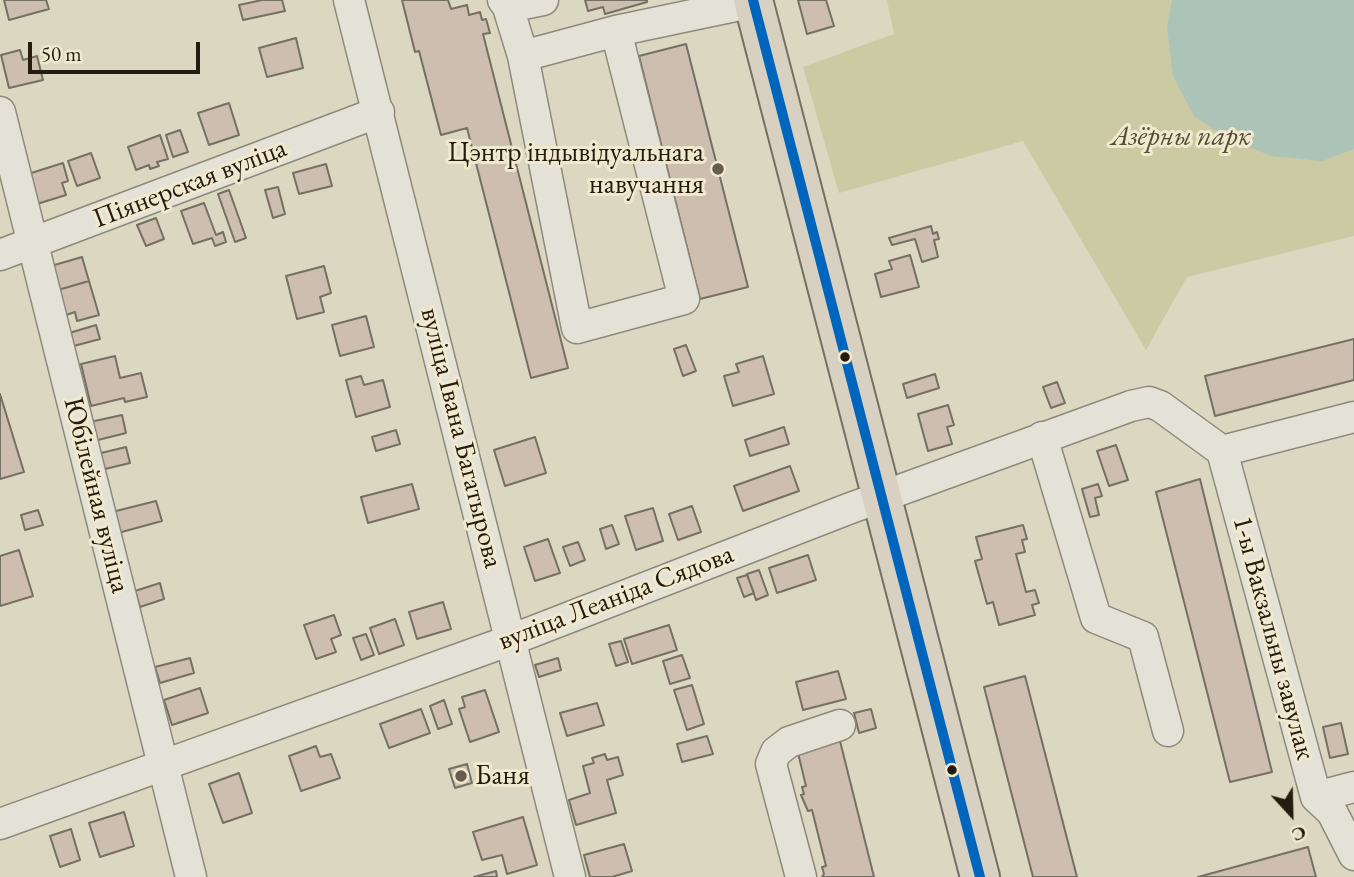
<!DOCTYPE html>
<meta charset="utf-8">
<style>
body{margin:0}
#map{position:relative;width:1354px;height:877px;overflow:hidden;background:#dcd7c1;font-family:"EB Garamond",serif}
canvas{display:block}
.north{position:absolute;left:1256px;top:779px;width:70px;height:70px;-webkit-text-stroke:5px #f0e9cf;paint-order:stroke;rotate:158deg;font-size:19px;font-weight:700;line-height:28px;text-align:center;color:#261b0f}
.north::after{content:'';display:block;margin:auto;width:24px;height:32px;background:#261b0f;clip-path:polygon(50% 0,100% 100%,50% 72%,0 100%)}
.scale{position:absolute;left:28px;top:42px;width:172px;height:32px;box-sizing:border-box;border:4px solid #261b0f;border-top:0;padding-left:9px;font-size:21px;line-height:24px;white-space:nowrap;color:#261b0f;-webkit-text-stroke:5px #f0e9cf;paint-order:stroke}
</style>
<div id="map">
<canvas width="1354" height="877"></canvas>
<div class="north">С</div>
<div class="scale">50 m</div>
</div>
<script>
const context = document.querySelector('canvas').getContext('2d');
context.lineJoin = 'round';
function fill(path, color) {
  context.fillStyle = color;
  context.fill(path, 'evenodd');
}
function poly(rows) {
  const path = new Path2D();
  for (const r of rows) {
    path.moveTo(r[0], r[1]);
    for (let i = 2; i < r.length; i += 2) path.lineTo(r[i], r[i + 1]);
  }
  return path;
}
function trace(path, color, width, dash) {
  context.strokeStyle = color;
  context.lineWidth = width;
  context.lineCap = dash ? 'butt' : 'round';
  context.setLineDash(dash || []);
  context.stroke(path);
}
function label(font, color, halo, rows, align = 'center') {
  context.font = font + ' "EB Garamond",serif';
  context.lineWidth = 6;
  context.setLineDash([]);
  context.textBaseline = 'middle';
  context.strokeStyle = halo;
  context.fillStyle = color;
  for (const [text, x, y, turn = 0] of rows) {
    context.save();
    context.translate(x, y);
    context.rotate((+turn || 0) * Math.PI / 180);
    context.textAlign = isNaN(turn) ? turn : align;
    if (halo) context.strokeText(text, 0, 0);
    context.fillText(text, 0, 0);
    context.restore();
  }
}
const green = poly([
 [887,0,1354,0,1354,236,1187,277,1146,350,1023,141,839,193,803,67,894,34]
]);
const water = poly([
 [1172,0,1354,0,1354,149,1322,161,1272,156,1230,140,1194,116,1173,76,1167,27]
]);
const building = poly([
 [4,0,46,0,49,9,9,20,4,0],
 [262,0,282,0,285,11,243,20,239,5,262,0],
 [402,0,448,0,451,9,467,5,469,15,480,12,482,20,486,19,490,33,483,34,568,368,531,378,467,128,441,135,419,51,415,52,402,0],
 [585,0,647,0,647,2,605,14,603,7,588,11,585,0],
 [798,0,826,0,834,26,807,34,798,0],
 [296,38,303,68,267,77,259,48,296,38],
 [686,44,748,287,700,299,639,56,686,44],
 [20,50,23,60,37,56,43,80,9,88,1,55,20,50],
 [229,103,239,135,209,145,198,113,229,103],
 [180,130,188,152,173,157,166,135,180,130],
 [160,135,168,159,157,162,159,166,150,169,149,165,136,170,128,147,160,135],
 [91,153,100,178,77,186,68,161,91,153],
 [63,163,68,181,62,183,66,195,37,204,28,174,63,163],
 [326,164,332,186,299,194,293,173,326,164],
 [278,187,285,214,273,218,265,190,278,187],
 [229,190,246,238,235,242,218,194,229,190],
 [204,203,216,235,223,232,226,242,215,246,212,238,193,244,181,211,204,203],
 [156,218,164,239,146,246,137,225,156,218],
 [931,226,933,234,937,232,939,239,934,240,938,257,922,262,915,239,892,245,889,238,931,226],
 [910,255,919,287,881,297,875,274,892,269,889,261,910,255],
 [82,257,89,281,58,290,51,266,82,257],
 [324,266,331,293,320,297,324,312,297,319,286,276,324,266],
 [89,281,99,315,77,321,75,312,66,315,58,290,89,281],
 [366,316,374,347,340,356,332,325,366,316],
 [96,325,100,339,70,347,66,334,96,325],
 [1354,339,1354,380,1215,416,1205,376,1354,339],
 [686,345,696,371,683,376,674,349,686,345],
 [115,356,120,378,141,373,147,397,125,402,124,398,91,406,81,364,115,356],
 [763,356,774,394,733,406,724,376,739,372,736,364,763,356],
 [935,374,939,388,907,398,903,384,935,374],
 [361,376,364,385,383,380,390,407,356,417,346,380,361,376],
 [1057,382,1065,403,1051,408,1043,387,1057,382],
 [0,394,24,472,0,479,0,394],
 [948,405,954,425,947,427,952,444,928,451,918,414,948,405],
 [122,415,126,433,94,441,90,422,122,415],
 [784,427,789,444,750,456,745,440,784,427],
 [396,430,400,444,376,451,372,437,396,430],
 [535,437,546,473,505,486,494,450,535,437],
 [1116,445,1128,480,1109,486,1097,451,1116,445],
 [126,447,130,463,101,470,97,454,126,447],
 [790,466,799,491,743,511,734,486,790,466],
 [1200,479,1272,772,1230,782,1156,492,1200,479],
 [412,484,419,509,368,523,361,497,412,484],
 [1098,484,1102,496,1095,498,1099,515,1090,517,1082,489,1098,484],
 [156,501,162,521,118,533,112,512,156,501],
 [692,506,701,532,678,540,669,514,692,506],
 [653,508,663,541,636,550,625,516,653,508],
 [38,510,43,525,25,530,21,515,38,510],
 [612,525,619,544,606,549,600,529,612,525],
 [1023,525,1027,539,1022,540,1025,552,1016,554,1026,592,1035,590,1039,603,1032,605,1035,615,999,625,993,602,987,604,975,561,982,559,976,537,1023,525],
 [548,539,560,573,535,581,524,547,548,539],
 [578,542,585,560,570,566,563,547,578,542],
 [19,550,33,596,0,606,0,556,19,550],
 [808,555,816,580,777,593,769,568,808,555],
 [759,570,768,595,756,600,747,574,759,570],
 [747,575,754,593,744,597,737,578,747,575],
 [160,583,164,599,140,607,135,591,160,583],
 [443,602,451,629,417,639,409,612,443,602],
 [334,615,341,635,331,639,336,652,316,659,304,625,334,615],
 [395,619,404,645,379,654,370,628,395,619],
 [669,625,677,650,632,664,624,639,669,625],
 [366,634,374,655,361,660,353,638,366,634],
 [621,641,628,662,616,666,609,644,621,641],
 [682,655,690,678,670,684,663,661,682,655],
 [190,658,194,673,160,683,155,667,190,658],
 [558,658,561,670,539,677,535,665,558,658],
 [838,671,846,699,803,710,796,682,838,671],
 [1025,676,1077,877,1033,877,984,687,1025,676],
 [692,685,704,724,687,730,674,690,692,685],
 [200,688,208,713,172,725,164,700,200,688],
 [485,690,499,732,470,742,459,709,465,707,462,697,485,690],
 [444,700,452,724,438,729,430,706,444,700],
 [597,703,604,725,567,736,560,713,597,703],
 [421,709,430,733,389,748,380,724,421,709],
 [871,709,876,728,859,733,854,713,871,709],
 [1341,723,1348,754,1330,758,1323,727,1341,723],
 [707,736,713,754,682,762,677,744,707,736],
 [840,741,874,877,822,877,824,874,822,867,826,866,812,810,808,811,801,795,804,794,802,787,806,786,798,753,840,741],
 [316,746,320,757,331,754,340,778,301,791,289,756,316,746],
 [605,754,607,760,618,757,623,775,607,780,616,813,576,825,569,800,590,793,583,766,594,763,592,758,605,754],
 [467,764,472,783,455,788,449,769,467,764],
 [239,773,252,813,223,823,209,784,239,773],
 [124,812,134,846,100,857,89,823,124,812],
 [523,817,537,865,507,874,502,855,482,860,473,832,523,817],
 [71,829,80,860,60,867,50,836,71,829],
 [624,844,632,871,612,877,590,877,584,855,624,844],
 [1308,847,1316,877,1198,877,1308,847],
 [496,871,497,877,474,877,496,871]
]);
const minor = poly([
 [349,0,570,877],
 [503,0,508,7,523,56,577,328,684,299,616,31],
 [508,7,543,0],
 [523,56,616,31,754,2],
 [0,112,191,877],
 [0,255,379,112],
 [1042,437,1096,618,1143,637,1168,731],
 [1222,451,1316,797,1332,812,1354,855],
 [1222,451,1354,417],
 [1316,797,1354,787],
 [0,824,511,640,848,509,1131,406,1149,402,1160,406,1222,451],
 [801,877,771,764,776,752,789,742,840,725]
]);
const major = poly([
 [753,0,980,877]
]);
const bus1 = poly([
 [753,0,980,877]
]);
const markers = [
 [718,169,7,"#665d4d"],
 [845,357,6,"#261b0f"],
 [952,770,6,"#261b0f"],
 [461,776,7,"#665d4d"]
];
const parkNames = [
 ["Азёрны парк",1181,137]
];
const poiNames = [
 ["Цэнтр індывідуальнага",704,153],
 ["навучання",704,185],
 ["Баня",475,776,"left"]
];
const streetNames = [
 ["Піянерская вуліца",190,184,-21],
 ["вуліца Івана Багатырова",461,438,76],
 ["Юбілейная вуліца",96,495,76],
 ["вуліца Леаніда Сядова",616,598,-21],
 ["1-ы Вакзальны завулак",1273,638,75]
];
fill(green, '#cccaa2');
fill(water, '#acc3b8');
fill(building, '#cdbeb0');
trace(building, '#747063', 2);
trace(minor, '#8d897b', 33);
trace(major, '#747063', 42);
trace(minor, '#e4e1d6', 30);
trace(major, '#d8d1c1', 38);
trace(bus1, '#0065bd', 10);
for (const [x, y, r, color] of markers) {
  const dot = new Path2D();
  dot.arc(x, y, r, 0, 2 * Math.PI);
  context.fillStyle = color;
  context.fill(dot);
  trace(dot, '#f0e9cf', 2.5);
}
label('italic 28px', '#544c33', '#f0e9cf', parkNames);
label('28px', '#261b0f', '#f0e9cf', poiNames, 'right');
label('28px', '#261b0f', '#f0e9cf', streetNames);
</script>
